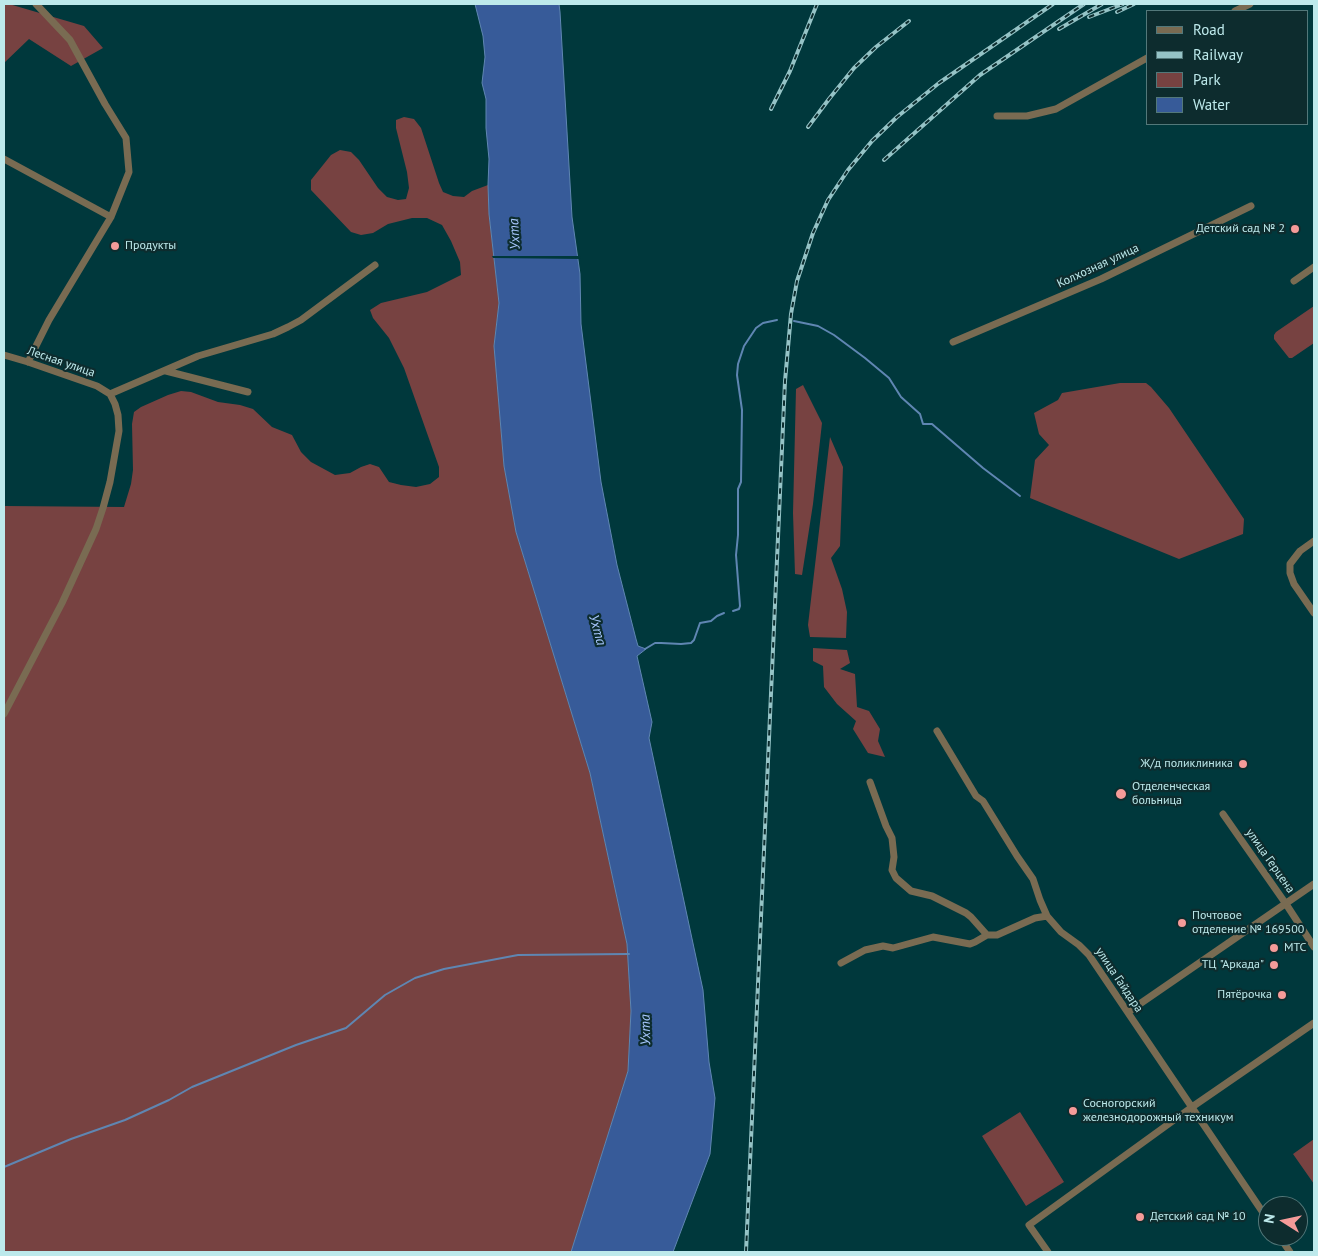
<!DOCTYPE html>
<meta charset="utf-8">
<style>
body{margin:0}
#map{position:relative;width:1318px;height:1256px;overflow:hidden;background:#00383c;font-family:"PT Sans",sans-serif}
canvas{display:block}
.frame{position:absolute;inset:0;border:5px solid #bde9eb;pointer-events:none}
.legend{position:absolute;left:1146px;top:10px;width:162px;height:115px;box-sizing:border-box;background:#0d2c2e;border:1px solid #53787a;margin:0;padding:6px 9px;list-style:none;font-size:15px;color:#bde9eb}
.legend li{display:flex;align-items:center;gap:10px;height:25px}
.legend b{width:25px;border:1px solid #53787a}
.north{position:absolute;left:1258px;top:1196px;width:50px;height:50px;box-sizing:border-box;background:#0d2c2e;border:1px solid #53787a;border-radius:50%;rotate:280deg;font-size:14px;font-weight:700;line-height:20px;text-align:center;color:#bde9eb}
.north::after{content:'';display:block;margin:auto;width:18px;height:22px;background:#f59b99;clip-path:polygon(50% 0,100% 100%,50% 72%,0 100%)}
</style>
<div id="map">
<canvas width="1318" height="1256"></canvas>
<div class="frame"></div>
<ul class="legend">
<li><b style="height:6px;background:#796b52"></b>Road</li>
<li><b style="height:6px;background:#95c3c6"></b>Railway</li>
<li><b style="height:14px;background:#774241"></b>Park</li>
<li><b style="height:14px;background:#375b99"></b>Water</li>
</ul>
<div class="north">N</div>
</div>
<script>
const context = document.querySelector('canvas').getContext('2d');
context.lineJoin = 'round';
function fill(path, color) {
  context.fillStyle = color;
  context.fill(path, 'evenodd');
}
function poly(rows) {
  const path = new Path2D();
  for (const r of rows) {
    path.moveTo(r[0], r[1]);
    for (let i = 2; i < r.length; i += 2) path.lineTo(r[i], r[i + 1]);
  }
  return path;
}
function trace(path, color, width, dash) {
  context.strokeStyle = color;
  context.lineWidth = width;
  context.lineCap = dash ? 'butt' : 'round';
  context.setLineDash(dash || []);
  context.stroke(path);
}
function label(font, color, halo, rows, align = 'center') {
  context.font = font + ' "PT Sans",sans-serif';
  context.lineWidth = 4.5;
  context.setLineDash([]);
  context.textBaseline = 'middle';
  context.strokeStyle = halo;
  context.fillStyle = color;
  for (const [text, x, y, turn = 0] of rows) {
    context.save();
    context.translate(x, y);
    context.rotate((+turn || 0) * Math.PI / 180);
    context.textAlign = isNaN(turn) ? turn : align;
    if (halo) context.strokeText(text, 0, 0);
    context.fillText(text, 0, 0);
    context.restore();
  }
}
const green = poly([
 [4,4,9,4,84,26,103,48,71,66,29,39,4,63],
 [404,117,414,119,421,128,439,183,443,192,453,196,464,197,472,191,488,185,489,214,499,303,494,346,504,466,516,532,590,773,627,944,631,1011,628,1071,571,1252,4,1252,4,506,124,507,131,484,133,470,132,424,134,412,141,407,168,395,181,391,191,392,218,402,240,405,253,409,272,427,292,435,301,452,311,462,335,475,350,473,361,467,370,464,379,467,389,482,401,485,416,487,430,484,439,477,439,467,404,368,389,338,373,318,370,310,381,303,427,292,461,275,460,262,451,241,442,225,427,218,412,218,388,224,373,233,361,235,351,232,311,190,311,180,331,155,340,150,351,152,359,160,378,188,387,197,398,200,406,199,409,188,407,172,396,128,396,120],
 [1314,306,1314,343,1292,358,1289,358,1274,339,1274,335,1276,332],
 [1120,383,1146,383,1151,387,1169,408,1244,519,1243,534,1179,559,1030,498,1035,460,1049,445,1039,434,1034,413,1058,400,1062,393],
 [803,385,822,423,813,504,802,575,795,574,793,513,796,389],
 [830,437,843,467,840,546,831,558,842,589,847,612,846,638,810,637,808,625],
 [813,648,847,650,850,663,840,669,855,674,857,707,869,711,880,729,878,741,885,757,868,753,853,729,856,721,837,704,824,687,823,666,813,661],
 [1020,1112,1064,1182,1026,1206,982,1136],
 [1314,1139,1314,1184,1293,1154]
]);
const water = poly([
 [475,4,559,4,560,12,572,217,580,274,581,324,601,482,617,565,636,639,638,646,646,649,637,656,652,722,649,738,703,990,709,1062,715,1098,710,1154,673,1252,571,1252,628,1071,631,1011,627,944,590,773,516,532,504,466,494,346,499,303,489,214,488,185,489,159,486,128,486,99,482,83,485,57,483,36,475,4]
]);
const pier = poly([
 [492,256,580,256,581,259,493,258]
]);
const stream = poly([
 [794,321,818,326,834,335,865,358,889,378,901,397,920,414,923,424,932,424,983,468,1020,496],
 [733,611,739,609,740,606,736,555,738,535,738,489,741,482,742,410,737,375,738,364,744,346,756,328,763,323,777,320],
 [645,649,655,643,661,643,681,644,691,643,694,640,700,623,711,621,717,616,724,613],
 [4,1167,71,1139,125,1120,169,1100,192,1087,296,1045,346,1028,385,995,415,978,444,969,518,955,629,954]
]);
const minor = poly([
 [1235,11,1250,4],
 [997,116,1027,116,1056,109,1147,58],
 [4,159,111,217],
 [1294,281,1314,267],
 [953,342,1101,279,1251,206],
 [4,355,28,362,97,386,110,394,115,404,118,415,119,431,110,482,103,508,96,529,62,603,4,714],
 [28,362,49,320,111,217,129,172,126,138,105,104,70,40,36,4],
 [166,371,248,392],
 [110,394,198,356,273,334,288,327,301,320,375,265],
 [1314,541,1300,551,1290,564,1290,573,1294,584,1314,613],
 [937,731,976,796,983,801,1017,856,1033,879,1040,900,1047,916,1061,932,1079,945,1089,955,1268,1220],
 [870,782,886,826,892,838,894,857,892,870,896,878,911,891,932,896,966,913,971,917,987,935],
 [1223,814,1286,904,1314,947],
 [841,963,865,950,883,946,893,948,933,937,970,944,975,942,987,935,997,935,1035,918,1047,916],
 [1128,1012,1314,884],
 [1279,1236,1290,1252],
 [1048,1252,1029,1225,1192,1107,1314,1023]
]);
const rail = poly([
 [1117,12,1134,4],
 [1089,17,1123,4],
 [1059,29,1102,4],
 [771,109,790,71,817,4],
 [808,127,829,99,854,68,876,47,909,21],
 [884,160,980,75,1084,4],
 [746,1252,785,381,791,314,797,281,813,233,828,200,848,170,872,141,897,117,939,83,1053,4]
]);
const markers = [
 [1295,229,5,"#f59b99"],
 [115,246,5,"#f59b99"],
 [1243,764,5,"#f59b99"],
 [1121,794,6,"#f59b99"],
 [1182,923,5,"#f59b99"],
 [1274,948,5,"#f59b99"],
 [1274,965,5,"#f59b99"],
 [1282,995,5,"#f59b99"],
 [1073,1111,5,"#f59b99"],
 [1140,1217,5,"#f59b99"]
];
const poiNames = [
 ["Детский сад № 2",1285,229,"right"],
 ["Продукты",125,246],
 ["Ж/д поликлиника",1233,764,"right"],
 ["Отделенческая",1132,787],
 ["больница",1132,801],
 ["Почтовое",1192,916],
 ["отделение № 169500",1192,930],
 ["МТС",1284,948],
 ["ТЦ \"Аркада\"",1264,965,"right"],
 ["Пятёрочка",1272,995,"right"],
 ["Сосногорский",1083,1104],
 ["железнодорожный техникум",1083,1118],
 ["Детский сад № 10",1150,1217]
];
const streetNames = [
 ["Колхозная улица",1098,266,-25],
 ["Лесная улица",61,362,19],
 ["улица Герцена",1270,861,55],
 ["улица Гайдара",1119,980,56]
];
const waterNames = [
 ["Ухта",515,234,-93],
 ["Ухта",597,630,75],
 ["Ухта",646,1030,-91]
];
fill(green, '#774241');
fill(water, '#375b99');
trace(water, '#5f86b2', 1);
fill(pier, '#00383c');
trace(stream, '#5f86b2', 2);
trace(minor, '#796b52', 7);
trace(rail, '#95c3c6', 4);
trace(rail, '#0d2c2e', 2, [5.5]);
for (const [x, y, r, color] of markers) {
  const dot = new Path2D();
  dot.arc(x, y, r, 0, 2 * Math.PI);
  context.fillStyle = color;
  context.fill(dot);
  trace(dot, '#0d2c2e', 2);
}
label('12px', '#bde9eb', '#0d2c2e', poiNames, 'left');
label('12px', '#bde9eb', '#0d2c2e', streetNames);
label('italic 14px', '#a7c6fc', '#0d2c2e', waterNames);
</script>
